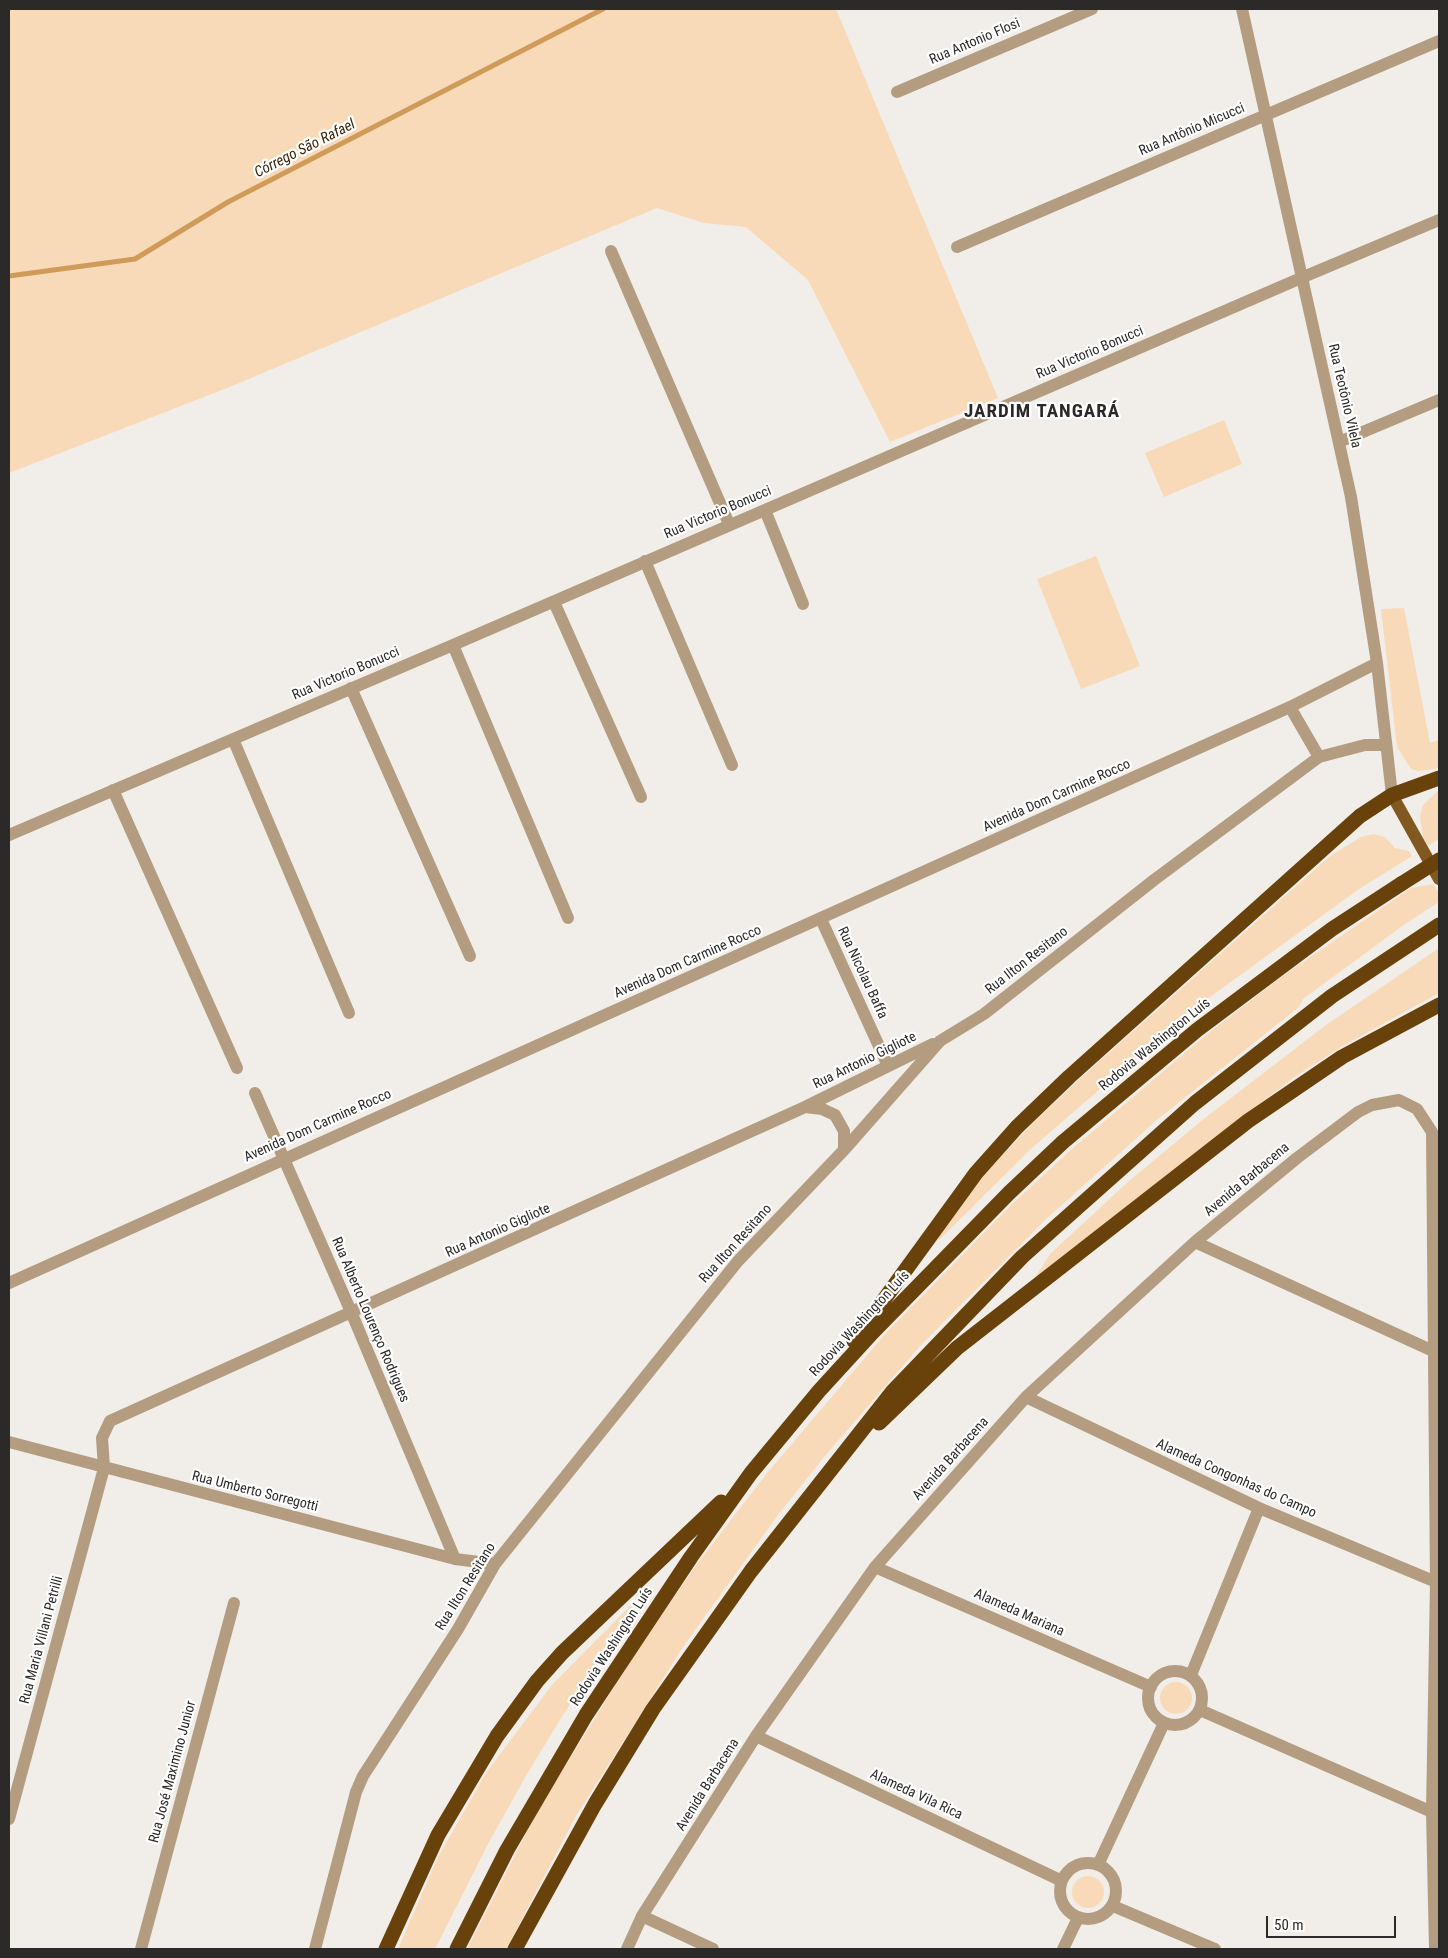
<!DOCTYPE html>
<meta charset="utf-8">
<style>
body{margin:0}
#map{position:relative;width:1448px;height:1958px;overflow:hidden;background:#f1ede8;font-family:"Roboto Condensed",sans-serif}
canvas{display:block}
.frame{position:absolute;inset:0;border:10px solid #2c2a28;pointer-events:none}
.scale{position:absolute;left:1266px;top:1916px;width:130px;height:22px;box-sizing:border-box;border:2px solid #2c2a28;border-top:0;padding-left:6px;font-size:15px;line-height:18px;white-space:nowrap;color:#2c2a28;-webkit-text-stroke:4px #fff;paint-order:stroke}
</style>
<div id="map">
<canvas width="1448" height="1958"></canvas>
<div class="frame"></div>
<div class="scale">50 m</div>
</div>
<script>
const context = document.querySelector('canvas').getContext('2d');
context.lineJoin = 'round';
function fill(path, color) {
  context.fillStyle = color;
  context.fill(path, 'evenodd');
}
function poly(rows) {
  const path = new Path2D();
  for (const r of rows) {
    if (r.length === 3) {
      path.moveTo(r[0] + r[2], r[1]);
      path.arc(r[0], r[1], r[2], 0, 2 * Math.PI);
      continue;
    }
    path.moveTo(r[0], r[1]);
    for (let i = 2; i < r.length; i += 2) path.lineTo(r[i], r[i + 1]);
  }
  return path;
}
function trace(path, color, width, dash) {
  context.strokeStyle = color;
  context.lineWidth = width;
  context.lineCap = dash ? 'butt' : 'round';
  context.setLineDash(dash || []);
  context.stroke(path);
}
function label(font, color, halo, rows, align = 'center') {
  context.font = font + ' "Roboto Condensed",sans-serif';
  context.lineWidth = 4.5;
  context.setLineDash([]);
  context.textBaseline = 'middle';
  context.strokeStyle = halo;
  context.fillStyle = color;
  for (const [text, x, y, turn = 0] of rows) {
    context.save();
    context.translate(x, y);
    context.rotate((+turn || 0) * Math.PI / 180);
    context.textAlign = isNaN(turn) ? turn : align;
    if (halo) context.strokeText(text, 0, 0);
    context.fillText(text, 0, 0);
    context.restore();
  }
}
const green = poly([
 [9,9,836,9,998,398,890,442,808,280,746,227,704,223,657,208,227,388,9,473],
 [1224,420,1242,464,1164,497,1145,453],
 [1096,556,1140,666,1081,689,1037,579],
 [1404,608,1430,743,1439,740,1439,768,1428,770,1418,771,1411,769,1397,747,1381,609],
 [1439,790,1439,839,1428,846,1423,838,1420,816,1423,805],
 [1373,834,1385,837,1395,848,1409,851,1412,856,1359,889,1188,1013,1033,1147,939,1240,935,1237,976,1183,1037,1119,1083,1076,1329,857,1361,837],
 [1433,884,1439,893,1439,902,1405,924,1303,999,1299,1007,1158,1119,1046,1219,921,1345,824,1457,778,1515,685,1644,576,1816,506,1949,467,1949,538,1810,641,1644,700,1560,768,1472,886,1333,1011,1205,1073,1148,1206,1035,1280,978,1411,888],
 [1439,948,1439,993,1341,1047,1293,1078,1034,1279,1050,1254,1129,1181,1205,1118,1326,1025],
 [630,1606,633,1608,563,1715,527,1774,488,1844,435,1949,398,1949,438,1857,486,1773,552,1685],
 [1176,1698,16],
 [1088,1892,16]
]);
const stream = poly([
 [9,276,135,259,228,202,603,9]
]);
const minor = poly([
 [1242,9,1351,497,1377,663,1392,795],
 [897,92,1092,9],
 [957,247,1439,41],
 [611,251,729,524],
 [1339,442,1439,400],
 [765,510,803,604],
 [645,561,732,765],
 [554,602,641,797],
 [453,645,568,918],
 [351,688,470,956],
 [1290,707,1319,757],
 [233,739,349,1013],
 [113,790,237,1068],
 [9,835,453,645,1301,278,1439,220],
 [821,919,888,1066],
 [255,1093,352,1314,455,1559],
 [805,1107,822,1109,835,1115,844,1131,844,1150],
 [1195,1242,1433,1351],
 [9,1283,1290,707,1377,663],
 [1026,1397,1259,1508,1436,1582],
 [9,1442,455,1559,495,1564],
 [875,1567,1151,1687],
 [1175,1698,27],
 [1191,1675,1259,1508],
 [1200,1710,1432,1812],
 [756,1736,1062,1881],
 [9,1819,104,1468,102,1438,110,1421,805,1107,933,1044],
 [1088,1891,28],
 [1098,1865,1164,1723],
 [1113,1906,1215,1949],
 [642,1916,713,1949],
 [141,1949,234,1603],
 [315,1949,356,1792,363,1776,458,1629,495,1564,738,1261,844,1150,940,1041,984,1014,1154,880,1319,757,1365,745,1386,745],
 [627,1949,642,1916,756,1736,875,1567,1026,1397,1195,1242,1297,1158,1358,1112,1372,1105,1399,1100,1417,1109,1432,1132,1436,1582,1432,1812,1435,1949],
 [1063,1949,1078,1918]
]);
const major = poly([
 [1392,795,1439,879]
]);
const highway = poly([
 [854,1341,976,1173,1017,1127,1069,1077,1360,816,1392,795,1439,778],
 [879,1423,957,1348,1248,1121,1342,1057,1439,1005],
 [386,1949,438,1835,497,1736,537,1681,562,1653,721,1502],
 [457,1949,507,1850,586,1715,691,1557,751,1473,819,1391,873,1332,1009,1193,1063,1142,1197,1030,1332,929,1401,884],
 [515,1949,595,1804,653,1709,751,1571,893,1391,1022,1257,1195,1103,1332,996,1439,925]
]);
const highwayBridge = poly([
 [1401,884,1439,860]
]);
const streetNames = [
 ["Rua Antonio Flosi",975,42,-23],
 ["Rua Antônio Micucci",1192,130,-23],
 ["Rua Victorio Bonucci",1090,353,-23],
 ["Rua Teotônio Vilela",1344,396,77],
 ["Rua Victorio Bonucci",718,513,-23],
 ["Rua Victorio Bonucci",346,674,-23],
 ["Avenida Dom Carmine Rocco",1057,796,-24],
 ["Rua Ilton Resitano",1027,961,-38],
 ["Avenida Dom Carmine Rocco",688,962,-24],
 ["Rua Nicolau Baffa",862,973,65],
 ["Rodovia Washington Luís",1155,1045,-39],
 ["Rua Antonio Gigliote",865,1061,-26],
 ["Avenida Dom Carmine Rocco",318,1126,-24],
 ["Avenida Barbacena",1247,1180,-40],
 ["Rua Antonio Gigliote",498,1231,-24],
 ["Rua Ilton Resitano",736,1244,-48],
 ["Rua Alberto Lourenço Rodrigues",370,1320,67],
 ["Rodovia Washington Luís",860,1324,-47],
 ["Avenida Barbacena",951,1459,-48],
 ["Alameda Congonhas do Campo",1236,1479,24],
 ["Rua Umberto Sorregotti",255,1492,14],
 ["Rua Ilton Resitano",466,1587,-58],
 ["Alameda Mariana",1019,1613,24],
 ["Rua Maria Villani Petrilli",42,1640,-75],
 ["Rodovia Washington Luís",612,1647,-57],
 ["Rua José Maximino Junior",173,1772,-75],
 ["Avenida Barbacena",708,1785,-58],
 ["Alameda Vila Rica",916,1795,25]
];
const waterNames = [
 ["Córrego São Rafael",305,149,-27]
];
const districtNames = [
 ["JARDIM TANGARÁ",1042,412]
];
fill(green, '#f8dab9');
trace(stream, '#d09b59', 5);
trace(minor, '#b49c81', 12);
trace(major, '#815820', 12);
trace(highway, '#68420a', 15);
trace(highwayBridge, '#68420a', 15);
label('14px', '#2c2a28', '#fff', streetNames);
label('italic 15px', '#3b2507', '#fff', waterNames);
context.letterSpacing = '1px';
label('bold 19px', '#2c2a28', '#fff', districtNames);
context.letterSpacing = '0px';
</script>
